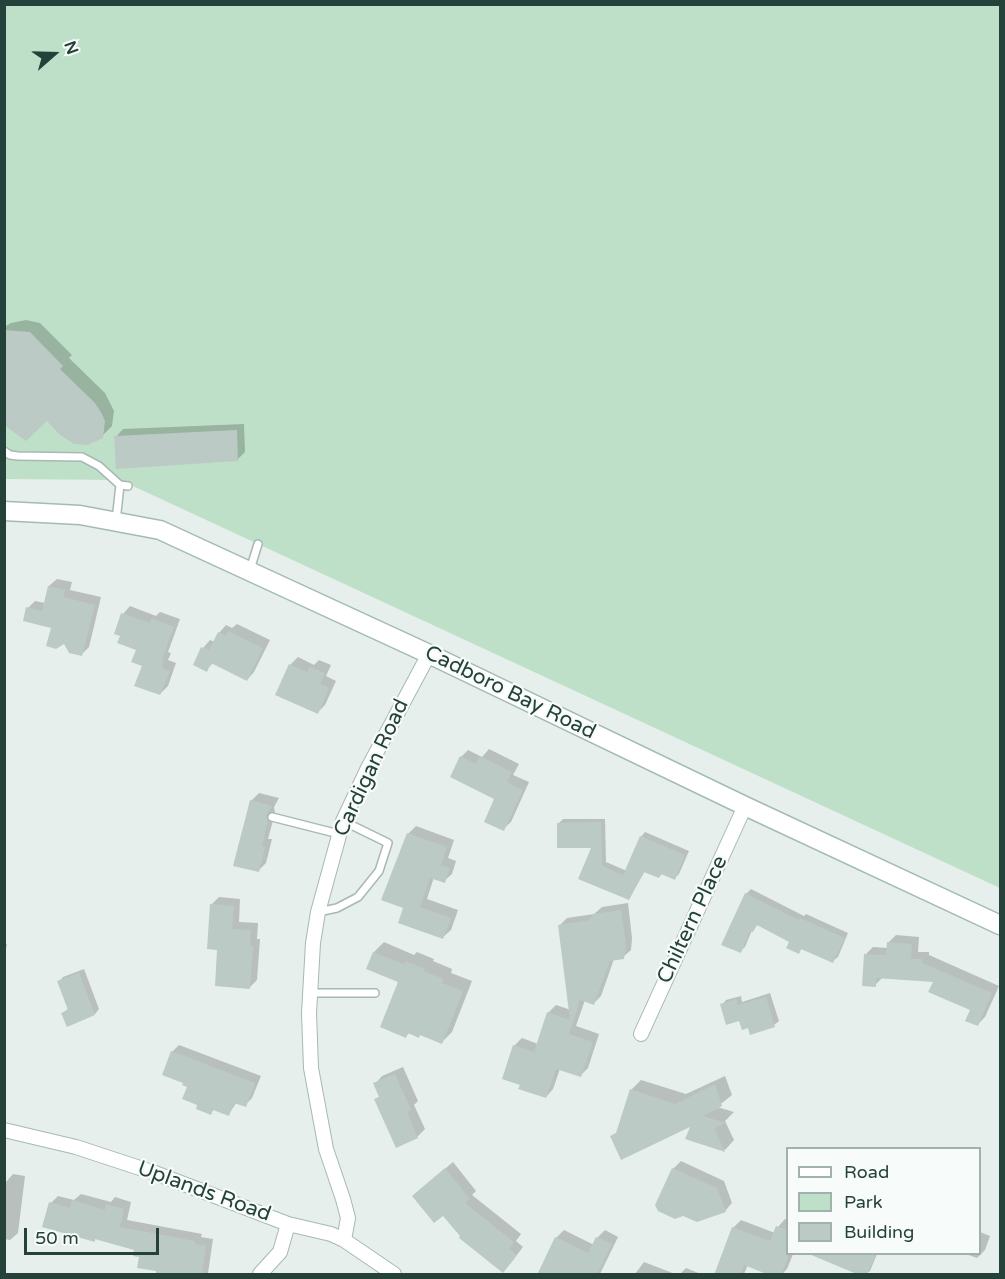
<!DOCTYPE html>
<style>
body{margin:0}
#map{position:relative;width:1005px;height:1279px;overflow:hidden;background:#e6efeb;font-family:"Varela Round",sans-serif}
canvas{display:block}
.frame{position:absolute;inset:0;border:6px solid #24423a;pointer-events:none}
.legend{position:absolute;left:786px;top:1147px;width:195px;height:108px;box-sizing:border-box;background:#f7fbf9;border:2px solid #a3b1ad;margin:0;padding:8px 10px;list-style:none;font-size:18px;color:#24423a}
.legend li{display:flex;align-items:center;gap:12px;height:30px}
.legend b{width:30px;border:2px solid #a3b1ad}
.north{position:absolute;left:24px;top:24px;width:60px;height:60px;-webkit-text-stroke:4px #f7fbf9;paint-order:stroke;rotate:70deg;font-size:16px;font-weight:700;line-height:24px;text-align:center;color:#24423a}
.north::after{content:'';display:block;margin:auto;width:21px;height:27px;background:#24423a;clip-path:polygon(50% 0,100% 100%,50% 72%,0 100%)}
.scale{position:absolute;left:24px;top:1228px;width:135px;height:27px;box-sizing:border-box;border:3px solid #24423a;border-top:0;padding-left:8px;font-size:18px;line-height:21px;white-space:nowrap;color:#24423a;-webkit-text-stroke:4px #f7fbf9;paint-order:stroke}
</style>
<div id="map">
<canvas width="1005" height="1279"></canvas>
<div class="frame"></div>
<ul class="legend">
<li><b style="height:8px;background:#fff"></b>Road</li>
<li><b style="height:16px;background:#bfe0c8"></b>Park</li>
<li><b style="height:16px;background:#bbcac4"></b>Building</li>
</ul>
<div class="north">N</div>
<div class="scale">50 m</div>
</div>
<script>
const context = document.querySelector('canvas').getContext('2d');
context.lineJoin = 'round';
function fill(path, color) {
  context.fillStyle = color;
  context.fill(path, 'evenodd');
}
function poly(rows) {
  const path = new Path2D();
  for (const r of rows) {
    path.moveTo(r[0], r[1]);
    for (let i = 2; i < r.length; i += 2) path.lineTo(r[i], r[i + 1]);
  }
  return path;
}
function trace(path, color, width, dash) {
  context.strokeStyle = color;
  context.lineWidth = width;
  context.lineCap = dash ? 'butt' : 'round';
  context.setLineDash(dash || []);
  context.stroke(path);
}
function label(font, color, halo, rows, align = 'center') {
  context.font = font + ' "Varela Round",sans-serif';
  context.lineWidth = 4.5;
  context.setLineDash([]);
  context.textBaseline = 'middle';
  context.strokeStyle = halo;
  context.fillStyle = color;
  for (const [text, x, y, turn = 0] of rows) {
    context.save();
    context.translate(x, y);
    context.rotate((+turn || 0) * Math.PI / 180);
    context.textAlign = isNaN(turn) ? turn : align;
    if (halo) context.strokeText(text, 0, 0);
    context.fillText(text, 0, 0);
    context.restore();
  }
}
const green = poly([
 [5,5,1000,5,1000,888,120,480,5,479]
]);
const shadow = poly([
 [26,320,40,323,72,355,69,358,105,393,114,411,112,426,102,436,47,419,4,423,4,327,11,323],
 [244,424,245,452,237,460,116,437,123,429],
 [57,579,72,582,70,590,101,597,89,647,81,655,53,627,28,608,35,601,45,603,49,586],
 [130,606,156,616,160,612,180,619,168,652,171,653,168,660,176,663,168,686,160,694,143,665,138,649,122,635,123,614],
 [237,624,270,640,254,672,247,680,213,663,206,670,195,664,203,648,210,640,215,642,219,633,226,625,232,628],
 [298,657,314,665,319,660,331,665,326,676,336,681,325,705,318,712,290,665],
 [489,749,519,764,513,775,529,782,511,822,503,829,496,798,461,757,468,750,482,757],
 [259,793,279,798,274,807,275,813,268,839,272,839,266,863,258,871,251,801],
 [563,819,605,819,606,862,627,871,641,837,645,832,689,851,679,874,675,878,663,873,659,877,645,871,629,898,580,878,593,846,558,824],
 [416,826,454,840,448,858,456,861,452,874,444,881,434,877,427,899,458,910,451,930,443,937,405,907,408,834],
 [751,889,804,916,806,914,848,933,838,957,833,961,803,948,798,952,791,941,758,924,752,930,745,947,740,951,746,894],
 [219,897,240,899,239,922,258,923,257,939,260,939,257,980,250,987,219,948,211,905],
 [628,903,632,938,631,950,623,957,614,959,601,996,594,1003,585,1000,576,1026,599,1034,588,1068,581,1075,560,1069,553,1089,546,1097,522,1084,514,1046,522,1038,538,1044,548,1013,556,1005,571,1010,560,925,567,918,594,914,602,907],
 [896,935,919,937,918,952,929,952,929,955,999,986,985,1017,978,1024,972,1009,935,981,882,978,875,985,866,954,873,947,888,948,888,943],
 [384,942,414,955,417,952,434,959,433,961,452,969,451,973,472,981,452,1032,442,1042,421,1033,410,1032,406,1036,400,981,368,969,374,952],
 [4,944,7,944,4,960],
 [84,969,99,1009,95,1014,63,1013,69,1008,59,982,63,977],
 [770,993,779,1021,774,1025,749,1026,722,1005,726,1000,741,996,742,1002],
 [179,1045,261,1076,252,1098,245,1105,237,1102,228,1115,214,1109,211,1113,199,1104,172,1052],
 [403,1067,418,1101,414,1105,425,1129,417,1137,376,1099,380,1096,375,1084,382,1076],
 [725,1076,732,1095,717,1107,734,1112,725,1121,734,1140,725,1150,687,1138,693,1124,612,1137,619,1130,631,1090,641,1080,686,1094],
 [681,1161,724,1181,732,1203,725,1211,673,1169],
 [453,1162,476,1191,472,1195,521,1234,516,1241,523,1247,510,1264,462,1236,421,1189],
 [13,1174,25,1176,18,1233,10,1240,4,1239,4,1190,6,1182],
 [81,1194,111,1202,115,1197,131,1202,127,1220,202,1234,201,1237,213,1239,208,1273,206,1274,162,1274,140,1256,136,1249,97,1238,94,1240,51,1203,58,1196,74,1200],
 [785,1219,788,1220,788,1254,793,1254,787,1269,782,1274,773,1274,748,1265,744,1274,716,1274,733,1228,741,1220,775,1233,778,1227],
 [564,1230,594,1245,597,1238,605,1230,618,1237,600,1274,538,1274,556,1238],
 [980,1232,990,1236,985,1250,977,1258,966,1254,980,1254],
 [836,1254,877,1254,870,1271,866,1274,833,1262],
 [644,1262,675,1274,635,1274],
 [686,1268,701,1274,680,1274]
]);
const building = poly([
 [4,330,30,332,63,366,60,369,95,403,102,414,105,421,103,438,88,445,74,444,60,435,47,421,26,441,4,425],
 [237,430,238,461,116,469,114,436],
 [48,586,65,590,63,597,95,605,82,656,69,653,64,644,56,649,46,646,51,628,23,621,26,607,42,611],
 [121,613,150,623,152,618,174,627,162,659,164,660,162,668,170,671,160,695,134,686,142,666,131,662,136,650,117,643,120,636,114,634],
 [228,631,263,648,247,681,211,663,207,672,193,665,201,647,209,650,218,632,226,636],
 [289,664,307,672,310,667,325,673,320,684,329,688,318,714,275,695],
 [460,756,476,764,480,756,512,772,507,782,523,790,504,831,484,822,494,799,450,777],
 [250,800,272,806,266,816,268,821,262,846,265,847,259,872,233,866],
 [601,822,602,866,623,875,640,836,685,855,675,880,661,874,659,878,644,872,629,900,578,879,591,848,557,848,557,823],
 [407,833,447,847,441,865,450,868,445,883,430,878,420,907,451,918,443,939,398,923,403,908,381,900],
 [745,893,799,920,800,918,845,938,833,963,801,949,799,954,786,948,789,942,757,925,753,932,750,931,741,953,721,945],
 [210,904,234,906,232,929,251,930,250,945,253,946,250,989,215,986,217,950,207,949],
 [621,910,626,946,624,959,610,961,594,1005,580,1000,569,1034,593,1042,581,1077,556,1069,546,1098,518,1089,520,1085,502,1079,513,1045,534,1052,547,1012,570,1020,558,925,590,920,593,914],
 [887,942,912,944,911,959,922,959,922,963,992,993,978,1026,965,1021,970,1010,928,992,933,982,876,978,876,987,862,986,864,954,886,955],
 [373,952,404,964,406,961,425,969,424,971,443,979,442,983,463,991,442,1044,420,1035,419,1038,408,1033,406,1038,380,1027,398,982,366,969],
 [79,973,95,1015,67,1027,61,1013,68,1010,57,981],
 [766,997,775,1027,750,1035,748,1028,742,1030,739,1021,726,1025,720,1004,736,999,738,1005],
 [171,1051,255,1083,246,1107,234,1103,229,1116,213,1110,211,1115,196,1109,197,1105,182,1099,187,1087,182,1085,183,1083,162,1075],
 [395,1074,411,1110,407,1112,418,1138,396,1148,374,1099,379,1097,373,1083],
 [715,1084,722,1106,703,1116,726,1123,714,1128,725,1152,685,1139,690,1127,621,1160,610,1136,616,1133,630,1089,675,1104],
 [445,1168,470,1199,465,1203,514,1242,509,1249,517,1255,503,1273,459,1238,460,1236,443,1216,434,1223,412,1196],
 [672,1168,717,1188,726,1212,697,1222,683,1216,675,1219,658,1211,655,1205],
 [72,1200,105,1210,106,1204,124,1209,120,1227,195,1241,195,1244,206,1246,202,1275,156,1275,156,1271,137,1268,139,1257,133,1256,134,1250,95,1239,95,1242,42,1227,49,1202,70,1208],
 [776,1226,788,1230,788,1258,781,1275,769,1275,744,1265,741,1275,714,1275,732,1227,770,1241],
 [555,1237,588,1253,596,1237,612,1244,597,1275,537,1275],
 [809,1254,876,1254,867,1275,859,1275]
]);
const lane = poly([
 [4,451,10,455,18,456,82,457,99,466,120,485],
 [116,521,120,485,128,486],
 [250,570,258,544],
 [272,817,339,834],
 [318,912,337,908,358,897,379,871,388,843,343,821],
 [310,993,375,993]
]);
const street = poly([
 [641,1034,745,806],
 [4,1130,76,1147,155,1173,288,1224,331,1234,344,1240,394,1274],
 [344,1240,348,1218,343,1199,326,1149,311,1068,309,1013,313,943,318,912,343,821,368,768,429,654],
 [260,1274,280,1252,288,1224]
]);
const secondary = poly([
 [4,511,80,515,160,530,429,654,745,806,1000,925]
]);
const streetNames = [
 ["Cadboro Bay Road",510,693,26],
 ["Cardigan Road",372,768,-65],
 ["Chiltern Place",693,920,-65],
 ["Uplands Road",204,1192,20]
];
fill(green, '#bfe0c8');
fill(shadow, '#0003');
fill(building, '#bbcac4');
trace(lane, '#a8b8b2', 10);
trace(street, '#a8b8b2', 16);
trace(secondary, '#a4bbb3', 21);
trace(lane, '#fff', 7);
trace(street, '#fff', 14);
trace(secondary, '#fff', 18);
label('21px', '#24423a', '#f7fbf9', streetNames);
</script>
